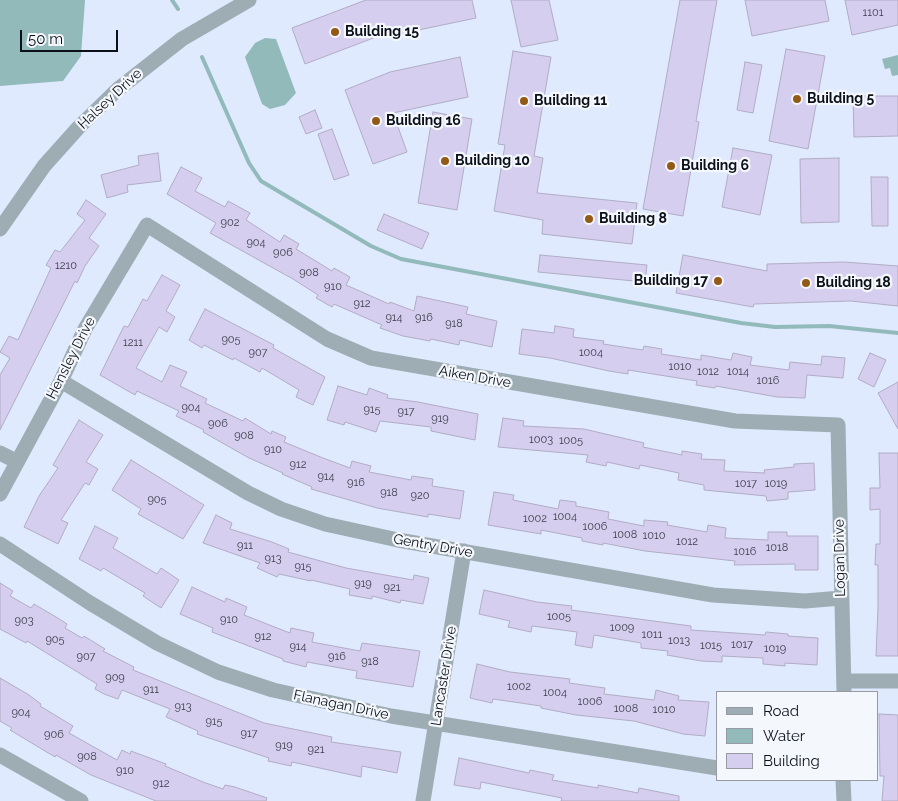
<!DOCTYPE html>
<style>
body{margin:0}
#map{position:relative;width:898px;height:801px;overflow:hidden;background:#dfeafe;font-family:Raleway,sans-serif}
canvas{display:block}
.legend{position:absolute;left:716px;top:691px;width:162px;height:90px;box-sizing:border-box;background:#f4f7fc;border:1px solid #979ba1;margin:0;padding:6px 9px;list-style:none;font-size:15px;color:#0c1119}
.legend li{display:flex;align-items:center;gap:10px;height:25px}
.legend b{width:25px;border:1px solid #979ba1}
.scale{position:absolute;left:20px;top:30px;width:98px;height:22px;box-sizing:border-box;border:2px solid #0c1119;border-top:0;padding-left:6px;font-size:15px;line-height:18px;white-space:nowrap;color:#0c1119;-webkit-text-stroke:4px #f4f7fc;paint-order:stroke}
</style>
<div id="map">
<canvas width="898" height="801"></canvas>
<ul class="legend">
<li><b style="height:6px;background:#9eacb3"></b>Road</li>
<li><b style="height:14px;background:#92babb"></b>Water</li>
<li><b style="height:14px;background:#d5ceee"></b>Building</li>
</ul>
<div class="scale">50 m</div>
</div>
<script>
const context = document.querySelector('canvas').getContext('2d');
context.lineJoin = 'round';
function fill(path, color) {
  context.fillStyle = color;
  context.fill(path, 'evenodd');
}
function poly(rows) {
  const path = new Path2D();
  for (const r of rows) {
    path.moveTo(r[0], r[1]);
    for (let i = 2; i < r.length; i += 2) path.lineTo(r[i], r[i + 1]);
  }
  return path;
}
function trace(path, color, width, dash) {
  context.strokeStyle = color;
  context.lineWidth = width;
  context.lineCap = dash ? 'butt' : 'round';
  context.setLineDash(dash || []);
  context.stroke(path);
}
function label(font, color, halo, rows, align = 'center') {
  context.font = font + ' Raleway,sans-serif';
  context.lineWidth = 4.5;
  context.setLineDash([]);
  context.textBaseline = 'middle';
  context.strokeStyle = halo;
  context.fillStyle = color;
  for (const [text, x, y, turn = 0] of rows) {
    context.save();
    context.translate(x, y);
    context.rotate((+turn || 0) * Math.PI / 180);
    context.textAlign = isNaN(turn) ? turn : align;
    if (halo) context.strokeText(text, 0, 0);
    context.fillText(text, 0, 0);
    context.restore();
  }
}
const water = poly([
 [0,0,85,0,81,56,63,81,0,86],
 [265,38,276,39,296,93,285,105,270,109,262,104,245,57,255,43],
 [898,55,898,75,892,76,890,68,885,69,882,59]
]);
const stream = poly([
 [172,0,178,9],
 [202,57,249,163,261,181,371,246,401,259,741,323,775,327,829,326,898,333]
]);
const building = poly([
 [366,0,472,0,476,18,385,37,384,34,305,64,292,28,366,0],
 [511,0,549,0,558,40,521,47,511,0],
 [680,0,717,0,696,121,699,122,683,216,643,209,680,0],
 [745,0,825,0,829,21,752,36,745,0],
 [845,0,898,0,898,25,852,35,845,0],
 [786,49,825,56,808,149,769,141,786,49],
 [513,51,551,57,534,156,543,158,537,193,637,203,632,244,542,234,543,220,494,211,505,145,498,144,513,51],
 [460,57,468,97,393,113,407,152,373,164,345,90,390,72,460,57],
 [745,62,762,65,753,113,737,110,745,62],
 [853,96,898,96,898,136,854,137,853,96],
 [315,110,322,128,306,134,299,117,315,110],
 [433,112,472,119,457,210,418,203,433,112],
 [332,129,349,175,334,180,318,134,332,129],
 [733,148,772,155,760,215,722,207,733,148],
 [158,153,161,181,127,185,128,192,107,198,101,175,139,165,138,156,158,153],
 [839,158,839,222,801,223,800,159,839,158],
 [181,167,202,178,195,191,225,207,228,201,250,213,246,220,280,242,284,235,299,244,296,249,332,271,334,268,350,277,346,285,389,304,390,302,414,311,417,296,468,307,466,314,497,321,492,347,460,340,459,345,431,339,430,341,403,336,380,328,382,325,334,304,332,307,316,298,318,295,293,279,210,233,216,223,167,194,181,167],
 [871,177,888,177,888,226,872,226,871,177],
 [86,200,106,214,89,238,99,246,85,266,77,283,75,281,0,430,0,375,10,358,0,352,9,336,18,340,51,268,46,265,55,250,60,252,85,220,77,214,86,200],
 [384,214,429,233,422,249,377,230,384,214],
 [540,255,647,265,645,282,538,272,540,255],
 [683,255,767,271,767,264,844,262,898,266,898,306,851,301,754,304,753,307,676,293,683,255],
 [162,275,180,285,166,311,175,317,167,332,159,327,136,368,162,382,170,365,187,372,180,386,207,399,205,403,243,421,245,418,271,434,272,431,286,437,284,442,323,458,350,468,352,461,371,466,369,472,411,480,412,476,433,479,432,486,464,491,460,519,428,514,428,517,377,508,311,489,312,487,282,474,283,473,249,458,203,432,204,430,176,416,179,411,137,391,135,395,100,375,124,326,128,327,143,299,147,301,162,275],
 [205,309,274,345,273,348,325,377,313,405,296,397,299,390,262,368,260,372,234,358,233,360,204,345,202,348,189,340,205,309],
 [555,326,574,329,573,337,604,341,603,344,643,350,644,346,662,349,661,354,701,360,701,355,731,360,733,353,752,357,750,365,789,370,790,362,821,365,822,356,845,358,843,378,807,375,805,398,777,397,716,386,715,388,696,385,697,381,628,370,628,374,609,371,550,358,519,354,522,329,554,333,555,326],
 [870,353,886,360,874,387,858,379,870,353],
 [898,382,898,429,878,393,898,382],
 [338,386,367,395,369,388,388,395,387,398,418,402,478,414,475,440,431,431,431,427,380,421,376,432,345,422,344,425,327,420,338,386],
 [503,418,524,421,523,426,584,429,644,443,643,447,682,455,682,451,702,454,701,459,725,460,724,471,765,473,764,470,794,467,794,464,814,463,815,490,788,492,788,499,767,501,766,496,704,490,704,485,678,480,679,473,640,465,639,469,607,462,606,466,586,462,588,455,498,447,503,418],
 [79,420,103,435,86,462,98,469,89,485,85,483,61,520,68,523,58,544,24,527,39,496,58,468,53,465,79,420],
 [879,453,898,453,898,656,876,656,878,607,878,565,875,565,876,544,880,544,880,509,870,510,870,488,880,488,879,453],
 [131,460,204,505,183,539,138,514,141,509,112,490,131,460],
 [494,492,514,495,513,500,558,509,560,500,576,502,576,506,609,512,608,519,644,526,644,520,668,522,667,525,707,532,708,525,726,528,725,538,768,540,768,532,787,532,787,536,818,536,818,570,795,570,795,564,734,565,735,561,645,551,603,543,603,545,582,541,582,538,541,530,541,534,488,525,494,492],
 [216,515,232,523,230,529,272,542,289,549,288,552,346,568,413,580,414,575,429,578,423,604,401,600,400,603,372,596,372,599,349,595,350,589,311,580,311,581,279,574,277,577,257,568,260,563,203,543,216,515],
 [95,526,118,538,113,548,157,574,161,568,179,580,161,608,143,596,145,593,103,568,101,571,79,559,95,526],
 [0,583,13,591,10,596,31,608,34,604,56,617,67,624,65,628,82,638,84,636,105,649,103,651,134,667,133,670,264,723,332,737,331,742,401,752,397,773,362,766,361,777,292,762,291,766,268,761,269,758,197,734,198,731,166,717,170,709,122,690,118,699,104,694,95,689,97,684,27,641,26,643,0,629,0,583],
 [192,587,225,602,226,598,247,607,244,615,290,633,291,628,314,633,312,642,360,651,362,643,420,651,413,687,356,678,357,671,307,662,306,667,283,661,283,659,212,632,213,628,180,614,192,587],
 [484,590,537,602,572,606,571,610,691,626,691,630,765,635,766,632,788,634,788,636,818,638,817,665,785,663,785,666,763,664,763,658,722,656,722,662,701,661,667,655,668,651,641,648,641,643,594,635,592,648,575,645,577,632,532,626,531,632,508,627,510,621,479,614,484,590],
 [477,664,510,672,570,679,569,683,605,688,604,694,654,700,656,690,679,696,678,700,709,702,705,736,683,734,634,721,576,715,541,708,541,706,493,699,492,703,470,698,477,664],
 [0,678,29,695,41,704,40,706,73,726,69,733,117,760,122,750,130,754,131,751,166,764,165,766,203,782,223,789,225,785,235,787,267,798,266,801,156,801,91,775,56,755,55,757,10,730,12,728,0,721,0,678],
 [879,714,898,715,898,801,882,801,884,776,880,776,879,714],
 [459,758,529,773,530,770,554,775,552,780,598,788,598,785,638,793,639,788,679,796,679,801,561,801,562,798,481,782,480,789,454,785,459,758]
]);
const street = poly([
 [0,229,44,166,78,128,117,90,182,39,249,0],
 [61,381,248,493,281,509,325,524,398,540,713,595,805,601,841,598],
 [0,453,16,461],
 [0,494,61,381,85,329,147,225,327,339,371,358,735,421,838,425,844,692],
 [0,544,90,603,157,643,218,672,273,690,391,716,717,768],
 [844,681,898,681],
 [0,755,81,801],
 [843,780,844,801],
 [423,801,464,551]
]);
const markers = [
 [335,32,5,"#935916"],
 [797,99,5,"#935916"],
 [524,101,5,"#935916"],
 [376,121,5,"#935916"],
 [445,161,5,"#935916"],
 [671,166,5,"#935916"],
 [589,219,5,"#935916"],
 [718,281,5,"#935916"],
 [806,283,5,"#935916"]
];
const numberNames = [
 ["1101",873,13],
 ["902",230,223],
 ["904",256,243],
 ["906",283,253],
 ["1210",66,266],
 ["908",309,273],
 ["910",333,287],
 ["912",362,304],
 ["914",394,318],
 ["916",424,318],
 ["918",454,324],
 ["905",231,340],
 ["1211",133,343],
 ["907",258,353],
 ["1004",591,353],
 ["1010",680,367],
 ["1012",708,372],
 ["1014",738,372],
 ["1016",768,381],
 ["904",191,408],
 ["915",372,410],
 ["917",406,412],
 ["919",440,419],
 ["906",218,424],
 ["908",244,436],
 ["1003",541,440],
 ["1005",571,441],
 ["910",273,450],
 ["912",298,465],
 ["914",326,477],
 ["916",356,483],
 ["1017",746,484],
 ["1019",776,484],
 ["918",389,493],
 ["920",420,496],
 ["905",157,500],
 ["1004",565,517],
 ["1002",535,519],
 ["1006",595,527],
 ["1008",625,535],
 ["1010",654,536],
 ["1012",687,542],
 ["911",245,546],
 ["1018",777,548],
 ["1016",745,552],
 ["913",273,559],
 ["915",303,567],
 ["919",363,584],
 ["921",392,588],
 ["1005",559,617],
 ["910",229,620],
 ["903",24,621],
 ["1009",622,628],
 ["1011",652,635],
 ["912",263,637],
 ["905",55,640],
 ["1013",679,641],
 ["1017",742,645],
 ["1015",711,646],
 ["914",298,647],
 ["1019",775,649],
 ["907",86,657],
 ["916",337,657],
 ["918",370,662],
 ["909",115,678],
 ["1002",519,687],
 ["911",151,690],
 ["1004",555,693],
 ["1006",590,702],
 ["913",183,707],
 ["1008",626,709],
 ["1010",664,710],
 ["904",21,713],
 ["915",214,722],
 ["917",249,734],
 ["906",54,735],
 ["919",284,746],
 ["921",316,750],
 ["908",87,757],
 ["910",125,771],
 ["912",161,784]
];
const poiNames = [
 ["Building 15",345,32],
 ["Building 5",807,99],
 ["Building 11",534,101],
 ["Building 16",386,121],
 ["Building 10",455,161],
 ["Building 6",681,166],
 ["Building 8",599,219],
 ["Building 17",708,281,"right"],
 ["Building 18",816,283]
];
const streetNames = [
 ["Halsey Drive",110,99,-43],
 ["Hensley Drive",71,358,-63],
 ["Aiken Drive",475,377,10],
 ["Gentry Drive",433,546,10],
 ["Logan Drive",840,558,-91],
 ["Lancaster Drive",444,676,-81],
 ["Flanagan Drive",341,705,12]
];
fill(water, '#92babb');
trace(stream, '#92babb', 4);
fill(building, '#d5ceee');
trace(building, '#b1acc5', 1);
trace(street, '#9eacb3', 15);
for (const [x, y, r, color] of markers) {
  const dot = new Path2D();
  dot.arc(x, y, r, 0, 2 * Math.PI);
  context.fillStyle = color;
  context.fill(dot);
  trace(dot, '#f4f7fc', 2);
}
label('11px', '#3e404e', null, numberNames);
label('bold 14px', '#0c1119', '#f4f7fc', poiNames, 'left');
label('14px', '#0c1119', '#f4f7fc', streetNames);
</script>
